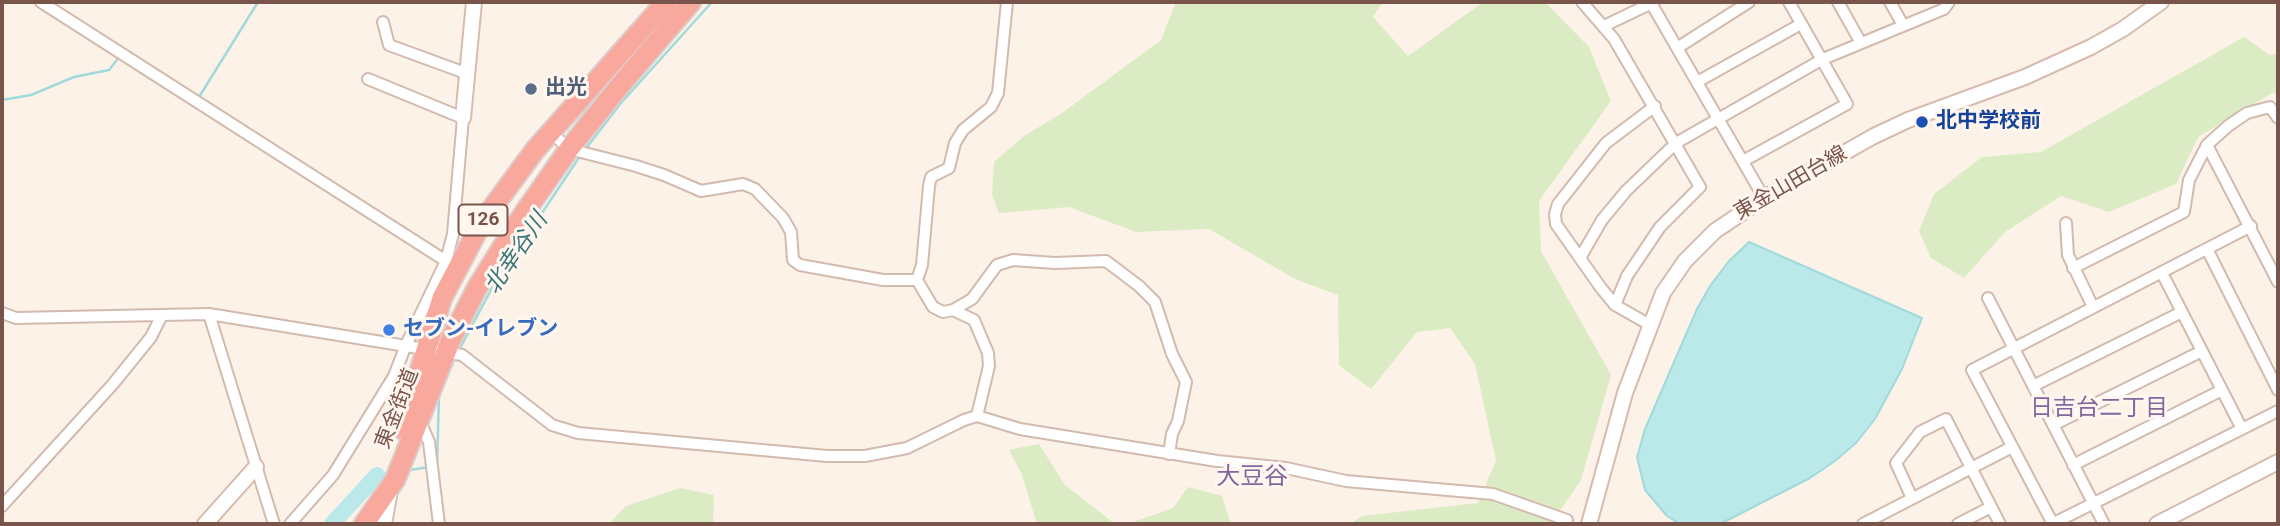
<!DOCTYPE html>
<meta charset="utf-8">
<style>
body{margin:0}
#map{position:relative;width:2280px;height:526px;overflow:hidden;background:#fdf2e8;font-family:Roboto,sans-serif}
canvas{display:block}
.frame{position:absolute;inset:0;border:4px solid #79544a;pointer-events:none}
</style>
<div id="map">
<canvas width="2280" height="526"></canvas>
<div class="frame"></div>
</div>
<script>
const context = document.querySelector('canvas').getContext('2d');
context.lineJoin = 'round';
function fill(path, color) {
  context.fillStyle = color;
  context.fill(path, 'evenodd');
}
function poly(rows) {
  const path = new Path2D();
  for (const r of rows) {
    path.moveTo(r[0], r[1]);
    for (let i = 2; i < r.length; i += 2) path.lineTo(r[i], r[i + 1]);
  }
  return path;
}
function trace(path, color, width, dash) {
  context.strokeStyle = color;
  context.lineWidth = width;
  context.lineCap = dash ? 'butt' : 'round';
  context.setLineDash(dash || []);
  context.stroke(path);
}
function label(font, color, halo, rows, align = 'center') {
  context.font = font + ' Roboto,"Noto Sans JP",sans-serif';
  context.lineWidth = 6;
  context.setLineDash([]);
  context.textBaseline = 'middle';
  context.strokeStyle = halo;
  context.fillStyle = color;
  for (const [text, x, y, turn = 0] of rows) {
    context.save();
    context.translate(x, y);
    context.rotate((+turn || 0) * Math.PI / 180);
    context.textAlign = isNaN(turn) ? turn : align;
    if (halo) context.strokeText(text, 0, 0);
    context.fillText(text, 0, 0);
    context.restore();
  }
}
const green = poly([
 [1176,2,1383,2,1373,17,1408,56,1483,2,1545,2,1589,47,1611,101,1539,201,1541,251,1611,375,1581,480,1551,524,1350,524,1362,516,1478,503,1496,461,1475,364,1450,328,1417,332,1371,389,1339,365,1338,295,1295,279,1209,229,1136,232,1069,207,999,213,992,195,994,162,1024,136,1062,113,1161,40],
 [2244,37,2270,55,2278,53,2278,99,2274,92,2198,137,2176,184,2109,212,2061,196,2005,232,1964,278,1931,258,1919,231,1934,194,1982,157,2041,152],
 [1039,444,1065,485,1115,524,1037,524,1022,475,1009,450],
 [1188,487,1222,496,1231,524,1127,524,1173,508],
 [680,488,714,495,713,524,609,524,626,506]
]);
const water = poly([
 [1749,242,1922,318,1902,369,1875,419,1856,443,1835,461,1810,478,1722,523,1680,524,1667,516,1645,490,1637,457,1645,429,1697,309,1710,286,1729,261,1749,242]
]);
const stream = poly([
 [190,91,199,97,258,2],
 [2,100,31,95,74,77,109,70,120,56],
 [584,151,621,103,712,2],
 [458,352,492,288,580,156],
 [437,466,439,396,455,358],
 [409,470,430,467],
 [377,475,389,473]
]);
const river = poly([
 [332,524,377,475]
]);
const street = poly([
 [41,2,446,261],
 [1582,2,1614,39,1700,187,1660,227,1627,276,1615,305],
 [1838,2,1861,43],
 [1890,2,1903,25],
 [1651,3,1764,198],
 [383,22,389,45,468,74],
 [1604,26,1654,2],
 [1677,48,1749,2],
 [1697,82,1801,24],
 [552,133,569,149,636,166,664,175,701,191,743,184,755,189,783,218,791,232,793,260,800,265,883,280,917,280],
 [2207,145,2278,282],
 [1743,161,1847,104,1789,2],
 [2066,223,2068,255,2093,307],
 [2207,249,2278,390],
 [1580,258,1602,220,1626,191,1676,143,1823,59,1944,9,1949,2],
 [2073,268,2184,212,2189,180,2207,145,2228,126,2247,113,2270,107,2278,118],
 [2162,273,2242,429],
 [917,280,933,307,943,312,953,310,972,299,997,265,1013,260,1055,263,1106,261,1139,286,1155,302,1172,354,1186,382,1178,421,1172,434,1169,454],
 [917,280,922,265,929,186,931,177,949,168,955,143,963,130,991,107,998,93,1007,2],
 [1988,298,2104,524],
 [953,310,974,320,988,353,989,366,977,416],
 [2,313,16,318,209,314,462,355,552,425,578,433,827,456,865,456,907,448,964,420,977,416,1020,429,1217,461,1286,468,1346,481,1493,494,1567,520],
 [209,314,274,524],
 [1650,325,1615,305,1601,288,1556,224,1555,214,1558,204,1606,143,1655,106],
 [2033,386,2182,312],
 [419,419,429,442,439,524],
 [2053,425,2202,351],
 [2073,465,2222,390],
 [1912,498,1896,463,1920,432,1946,419,2000,524],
 [2,506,113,384,151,337,162,315],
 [290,524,333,475,394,376,406,345,446,261,453,234,463,118,368,79],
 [1863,524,2012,447],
 [1958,524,1991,507],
 [2052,524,2278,411],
 [2053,524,1972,370,2251,226]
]);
const secondary = poly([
 [463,118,474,2],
 [205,524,256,467],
 [384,524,390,491],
 [1589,524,1625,393,1663,293,1685,261,1715,231,1764,198,1874,136,1908,120,2025,77,2091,47,2123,29,2161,2],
 [2157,524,2278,462]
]);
const highway = poly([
 [402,429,442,298,482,222,535,150,666,2],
 [364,524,395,480,452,337,477,288,518,222,569,149,622,83,691,2]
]);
const markers = [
 [531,89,7,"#5c6f8a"],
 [1922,122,7,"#1a4fb4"],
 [389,330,7,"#3f7fe0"]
];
const shields = [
 [483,220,49]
];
const shieldNames = [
 ["126",483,220]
];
const serviceNames = [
 ["出光",545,89]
];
const transitNames = [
 ["北中学校前",1936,122]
];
const streetNames = [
 ["東金山田台線",1791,184,-30],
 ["東金街道",398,409,-69]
];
const shopNames = [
 ["セブン-イレブン",403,330]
];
const waterNames = [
 ["北幸谷川",517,254,-56]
];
const neighbourhoodNames = [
 ["日吉台二丁目",2099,409]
];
const quarterNames = [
 ["大豆谷",1252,478]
];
fill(green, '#dbecc5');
fill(water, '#bbe8e8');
trace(water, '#a1dadb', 2);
trace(stream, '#a1dadb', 2.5);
trace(river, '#bbe8e8', 16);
trace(street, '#d3baaf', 14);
trace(secondary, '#d8bbaf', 18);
trace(highway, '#d9cfcc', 23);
trace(street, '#fff', 10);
trace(secondary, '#fff', 14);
trace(highway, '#f9a89d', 19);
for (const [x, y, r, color] of markers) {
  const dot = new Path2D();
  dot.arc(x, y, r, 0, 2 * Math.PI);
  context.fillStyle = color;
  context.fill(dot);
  trace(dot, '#fff7ef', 2.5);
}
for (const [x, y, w] of shields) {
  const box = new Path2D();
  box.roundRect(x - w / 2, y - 15.5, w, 31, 5);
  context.fillStyle = '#fff7ef';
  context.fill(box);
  trace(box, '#79544a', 2);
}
label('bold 19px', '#79544a', null, shieldNames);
label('bold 21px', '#4e5e75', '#fff7ef', serviceNames, 'left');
label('bold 21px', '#164399', '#fff7ef', transitNames, 'left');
label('21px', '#79544a', '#fff7ef', streetNames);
label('bold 21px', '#366cbe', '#fff7ef', shopNames, 'left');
label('italic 23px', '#3a7677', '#fff7ef', waterNames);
label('23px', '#82669c', '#fff7ef', neighbourhoodNames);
label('24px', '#82669c', '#fff7ef', quarterNames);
</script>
